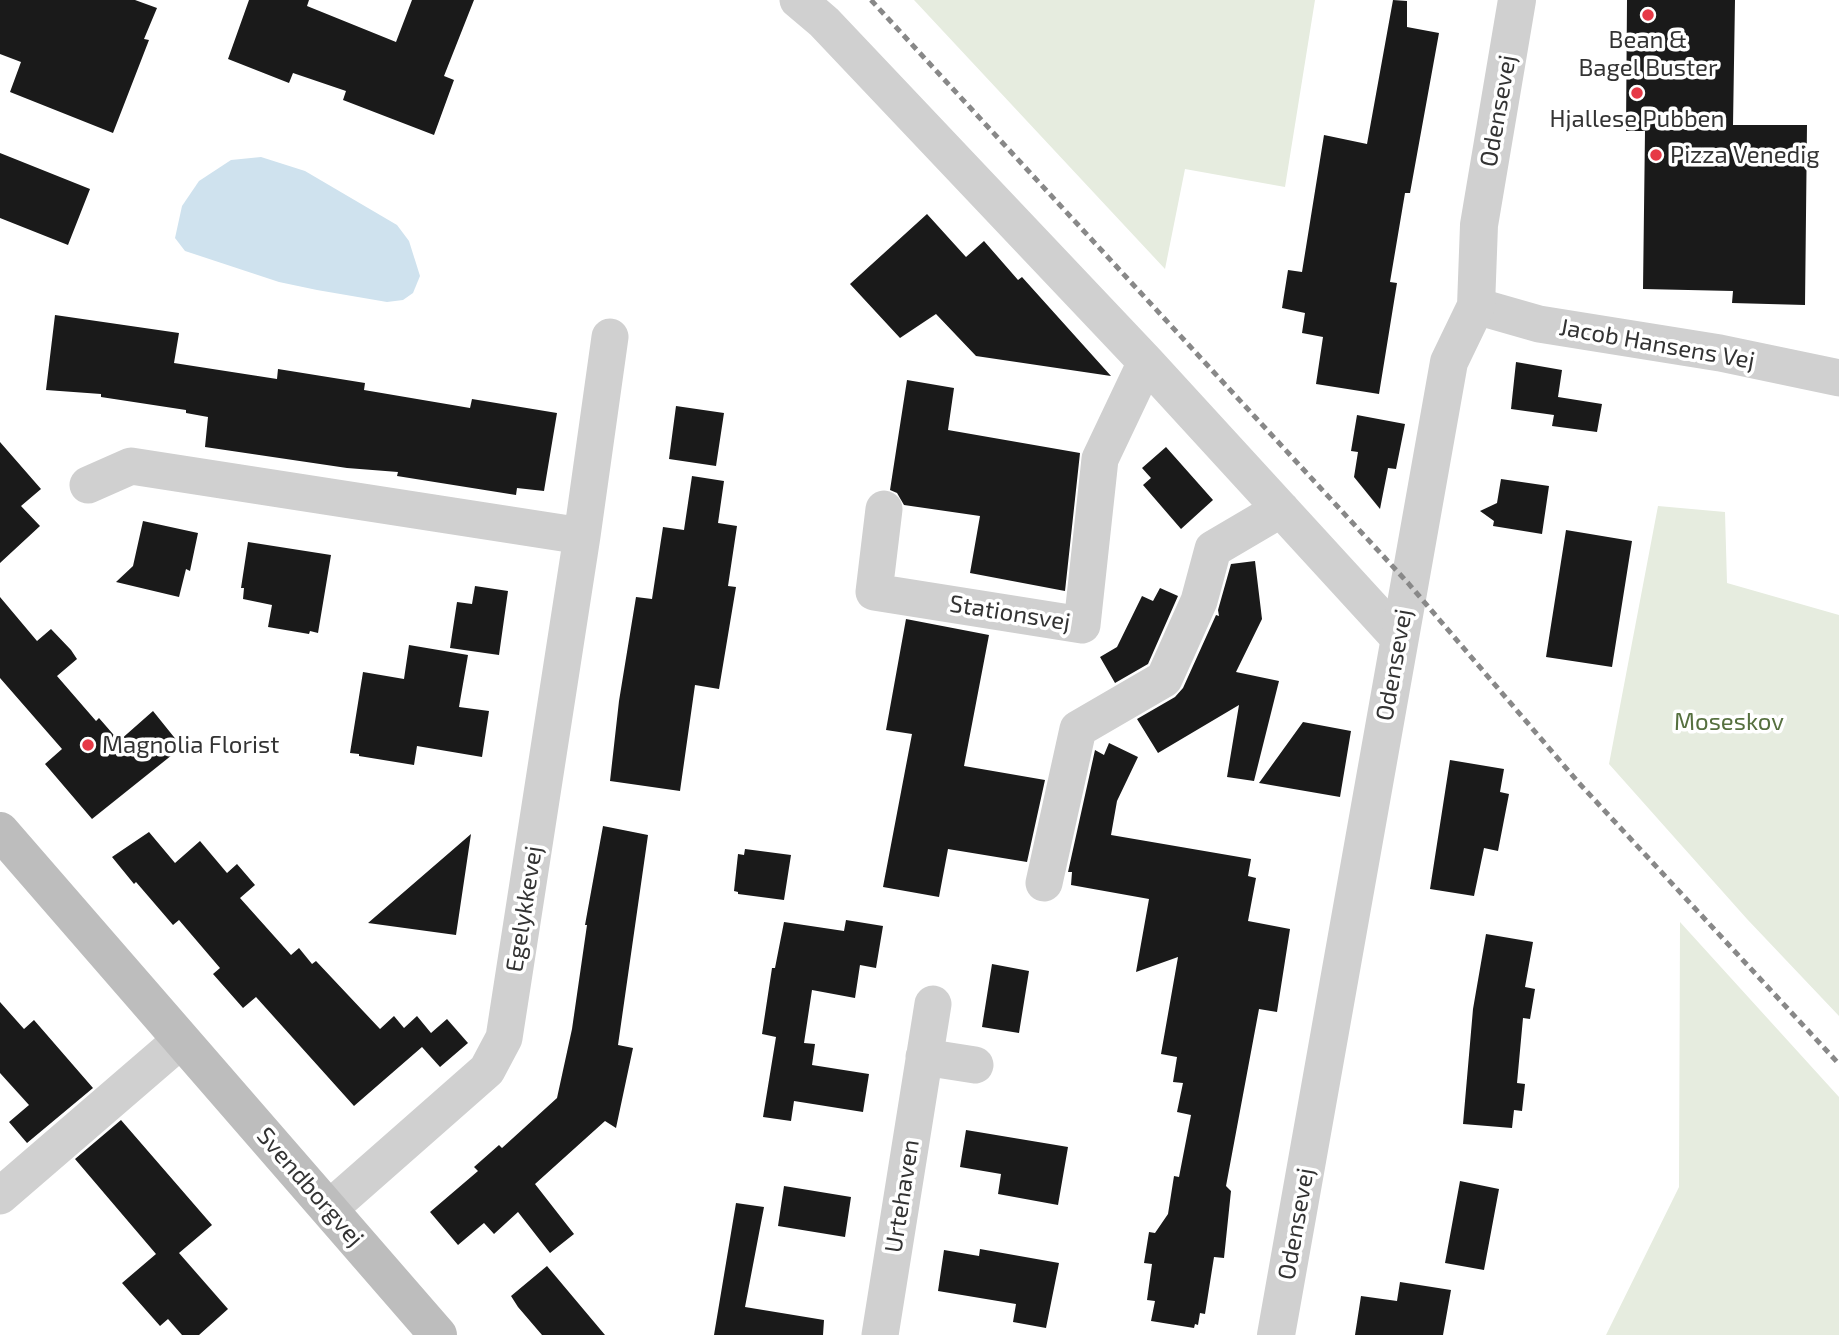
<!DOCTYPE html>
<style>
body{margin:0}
canvas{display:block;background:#fff}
</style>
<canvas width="1839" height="1335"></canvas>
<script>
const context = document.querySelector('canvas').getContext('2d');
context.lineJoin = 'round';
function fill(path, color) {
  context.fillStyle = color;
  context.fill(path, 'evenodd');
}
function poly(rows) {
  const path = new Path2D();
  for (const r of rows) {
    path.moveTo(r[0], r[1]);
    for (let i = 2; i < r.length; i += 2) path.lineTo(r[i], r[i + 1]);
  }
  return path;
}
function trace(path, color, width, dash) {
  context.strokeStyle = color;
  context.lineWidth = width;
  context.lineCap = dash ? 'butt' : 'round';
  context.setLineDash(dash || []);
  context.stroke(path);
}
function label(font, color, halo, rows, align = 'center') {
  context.font = font + ' "Exo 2",sans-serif';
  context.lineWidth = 7;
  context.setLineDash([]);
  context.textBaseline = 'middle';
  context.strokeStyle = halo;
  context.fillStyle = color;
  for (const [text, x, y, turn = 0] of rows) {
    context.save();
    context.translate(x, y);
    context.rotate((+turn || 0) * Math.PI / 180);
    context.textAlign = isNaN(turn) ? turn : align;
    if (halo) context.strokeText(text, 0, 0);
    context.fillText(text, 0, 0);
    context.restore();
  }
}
const green = poly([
 [914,0,1315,0,1285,187,1185,169,1165,269],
 [1658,506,1725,512,1727,583,1839,615,1839,1016,1747,919,1609,764],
 [1680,922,1839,1097,1839,1335,1606,1335,1679,1187]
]);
const water = poly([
 [261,157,305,171,397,225,409,241,420,276,413,293,403,300,387,302,317,290,279,282,185,251,175,238,182,206,199,181,231,160]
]);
const building = poly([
 [0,0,135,0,157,8,144,39,149,40,113,133,10,92,21,62,0,54],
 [249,0,309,0,307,6,396,42,412,0,474,0,444,76,454,80,434,135,343,100,346,91,293,73,289,83,228,59],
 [1393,0,1407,1,1407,27,1439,33,1410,193,1405,193,1390,282,1397,283,1379,394,1316,384,1323,337,1302,333,1305,313,1282,308,1288,270,1302,272,1324,135,1367,144],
 [1627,0,1735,0,1733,125,1807,125,1805,305,1732,303,1733,291,1643,289,1645,131,1626,131],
 [0,153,90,189,68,245,0,218],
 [927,214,966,257,984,241,1018,280,1022,277,1111,376,976,356,936,314,900,338,850,284],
 [55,315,179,333,174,363,277,379,278,369,365,383,364,390,470,408,472,399,557,413,544,491,517,488,516,495,397,476,398,472,347,468,205,447,208,417,186,413,186,410,101,397,101,394,46,390],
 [1516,362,1562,370,1558,397,1602,404,1597,432,1552,426,1554,415,1511,409],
 [907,380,954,388,948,430,1080,453,1065,591,970,573,980,516,904,505,897,493,890,490],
 [676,406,724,413,716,466,669,459],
 [1357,415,1405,424,1396,469,1388,468,1380,509,1354,477,1358,452,1351,451],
 [0,442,41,489,21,506,40,526,0,563],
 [1166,447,1213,500,1181,529,1143,485,1151,478,1142,468],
 [692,476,724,481,718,523,737,526,728,586,736,587,719,689,695,685,680,791,610,781,619,701,636,597,652,599,663,527,684,530],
 [1501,479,1549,486,1542,534,1493,526,1494,521,1480,511,1497,503],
 [143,521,198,533,190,571,186,569,179,597,116,582,133,566],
 [1566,530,1632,541,1612,667,1546,657],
 [248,542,331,555,318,633,310,631,309,634,268,627,272,605,243,599,244,588,241,588],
 [1255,561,1262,619,1236,672,1279,681,1254,781,1227,777,1239,705,1158,753,1137,719,1175,697,1183,688,1216,615,1219,616,1218,610,1231,564],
 [475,586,508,591,499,655,450,648,457,602,472,604],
 [1160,588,1178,596,1148,664,1115,683,1100,657,1117,647,1142,596,1153,601],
 [0,597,37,641,51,629,71,650,77,659,57,676,96,721,99,718,119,741,153,711,182,747,92,819,45,764,62,749,0,678],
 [906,619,989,635,964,766,1045,780,1027,862,948,849,939,897,883,887,912,734,886,730],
 [409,645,468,655,459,707,489,711,482,757,417,746,414,765,359,756,359,754,350,753,363,672,404,679],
 [1303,722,1351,731,1340,797,1259,783],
 [1109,743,1138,757,1117,801,1111,835,1251,859,1248,876,1256,878,1248,921,1290,929,1277,1012,1259,1009,1226,1186,1231,1191,1224,1258,1214,1257,1205,1314,1200,1313,1198,1325,1195,1324,1194,1328,1151,1321,1155,1301,1147,1300,1152,1264,1144,1263,1149,1232,1155,1233,1168,1214,1174,1176,1179,1177,1191,1115,1177,1112,1183,1083,1173,1082,1177,1057,1161,1054,1178,957,1136,972,1149,899,1071,885,1072,872,1068,872,1095,750,1104,755],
 [1450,760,1504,769,1500,792,1509,794,1498,851,1484,848,1474,896,1430,889],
 [603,826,648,835,618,1045,633,1048,616,1128,605,1121,535,1184,574,1234,550,1253,518,1212,494,1234,484,1223,458,1245,430,1212,478,1171,474,1167,499,1145,502,1148,557,1098,572,1029,587,925,585,925],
 [149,832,175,863,200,841,227,873,237,864,255,885,240,898,291,955,299,948,312,964,316,961,380,1029,394,1016,404,1028,417,1016,431,1033,447,1019,468,1043,440,1067,422,1047,354,1106,256,997,243,1008,213,974,220,968,179,920,173,925,136,882,134,884,112,857],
 [471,834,456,935,368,923],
 [745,849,791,855,784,900,738,894,738,892,734,891,738,854,744,855],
 [846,920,883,926,876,968,860,965,855,998,812,990,804,1043,815,1044,812,1065,869,1074,863,1112,794,1101,791,1121,763,1117,776,1037,762,1034,772,968,775,968,784,922,844,931],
 [1486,934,1533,942,1525,987,1535,989,1530,1019,1523,1018,1517,1083,1525,1084,1522,1111,1514,1110,1512,1128,1463,1124,1473,1009],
 [992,964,1029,971,1019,1033,982,1027],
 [0,1002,24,1029,34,1020,93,1088,27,1143,9,1122,29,1105,0,1073],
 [121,1120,212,1225,179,1253,228,1309,199,1335,182,1335,168,1319,160,1326,122,1283,156,1254,75,1159],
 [966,1130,1068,1147,1058,1205,998,1194,1001,1174,960,1167],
 [1460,1181,1499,1189,1484,1270,1445,1263],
 [784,1186,851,1197,845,1237,778,1226],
 [736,1203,764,1207,745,1307,824,1320,823,1335,714,1335],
 [980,1249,1059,1263,1046,1328,1013,1322,1016,1304,938,1291,944,1250,979,1256],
 [547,1266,605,1335,542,1335,518,1307,511,1296],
 [1400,1282,1451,1290,1443,1335,1355,1335,1361,1296,1397,1301]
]);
const minor = poly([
 [798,0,824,22,1146,362,1399,638],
 [1476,306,1539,324,1720,353,1839,378],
 [88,485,131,466,582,536],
 [884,509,874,592,1082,625,1100,459,1146,362],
 [1044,883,1078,729,1164,679,1199,601,1213,549,1281,509],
 [924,1057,975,1065],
 [0,1196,181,1040],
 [329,1209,487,1070,504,1038,582,536,610,337],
 [880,1335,933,1004]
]);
const tertiary = poly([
 [1276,1335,1449,362,1476,306,1479,225,1517,0]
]);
const secondary = poly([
 [0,831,438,1335]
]);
const rail = poly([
 [871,0,1408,583,1578,782,1839,1064]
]);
const markers = [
 [1648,15,7,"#e63946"],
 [1637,93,7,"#e63946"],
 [1656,155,7,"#e63946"],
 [88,745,7,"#e63946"]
];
const poiNames = [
 ["Bean &",1648,40],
 ["Bagel Buster",1648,68],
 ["Hjallese Pubben",1637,119],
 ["Pizza Venedig",1670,155,"left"],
 ["Magnolia Florist",102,745,"left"]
];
const streetNames = [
 ["Odensevej",1498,111,-80],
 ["Jacob Hansens Vej",1657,344,10],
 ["Stationsvej",1010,613,9],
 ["Odensevej",1394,665,-80],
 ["Egelykkevej",524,909,-81],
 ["Svendborgvej",310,1187,49],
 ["Urtehaven",902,1196,-81],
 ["Odensevej",1296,1224,-80]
];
const parkNames = [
 ["Moseskov",1729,722]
];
fill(green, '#e6ecdf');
fill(water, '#cfe2ee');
fill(building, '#1a1a1a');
trace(minor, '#d0d0d0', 37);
trace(tertiary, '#d0d0d0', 38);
trace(secondary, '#bdbdbd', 38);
trace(rail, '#888', 5, [7, 5]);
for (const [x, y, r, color] of markers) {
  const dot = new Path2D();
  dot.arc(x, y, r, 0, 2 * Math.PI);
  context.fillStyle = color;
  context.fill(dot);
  trace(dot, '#fff', 2.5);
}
label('24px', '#333', '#fff', poiNames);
label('24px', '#333', '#fff', streetNames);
label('24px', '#56703f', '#fff', parkNames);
</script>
